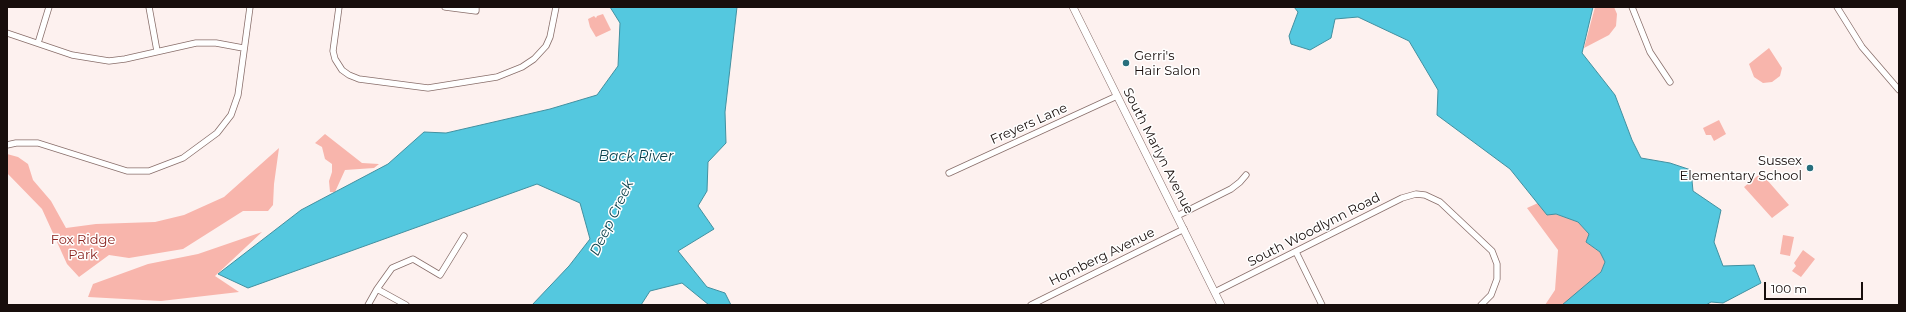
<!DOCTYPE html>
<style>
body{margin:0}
#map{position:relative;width:1906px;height:312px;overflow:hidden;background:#fdf1ef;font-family:Montserrat,sans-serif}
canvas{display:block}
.frame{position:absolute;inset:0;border:8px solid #180e0c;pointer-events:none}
.scale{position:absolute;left:1764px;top:282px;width:99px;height:18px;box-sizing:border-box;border:2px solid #180e0c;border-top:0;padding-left:5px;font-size:12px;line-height:14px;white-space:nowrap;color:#180e0c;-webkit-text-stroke:3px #fff;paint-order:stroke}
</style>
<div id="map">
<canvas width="1906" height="312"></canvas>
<div class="frame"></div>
<div class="scale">100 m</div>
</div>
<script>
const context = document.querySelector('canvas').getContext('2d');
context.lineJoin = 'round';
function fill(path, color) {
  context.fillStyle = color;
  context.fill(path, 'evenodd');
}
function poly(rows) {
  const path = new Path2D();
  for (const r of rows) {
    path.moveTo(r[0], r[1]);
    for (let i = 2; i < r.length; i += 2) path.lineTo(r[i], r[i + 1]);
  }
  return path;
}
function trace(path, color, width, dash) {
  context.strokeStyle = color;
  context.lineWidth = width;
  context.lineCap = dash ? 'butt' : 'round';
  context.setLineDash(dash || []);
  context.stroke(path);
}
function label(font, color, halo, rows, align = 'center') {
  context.font = font + ' Montserrat,sans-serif';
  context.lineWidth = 3;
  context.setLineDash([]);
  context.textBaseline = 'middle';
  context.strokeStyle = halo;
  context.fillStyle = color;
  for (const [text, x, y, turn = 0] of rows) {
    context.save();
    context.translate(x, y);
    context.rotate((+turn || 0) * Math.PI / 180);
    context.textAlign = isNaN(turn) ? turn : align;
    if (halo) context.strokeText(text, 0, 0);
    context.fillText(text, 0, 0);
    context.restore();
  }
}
const green = poly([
 [1595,7,1614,7,1617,14,1616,26,1609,35,1584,48],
 [603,14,611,30,596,37,590,27,588,19,594,16,596,18,597,16],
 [1769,48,1782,68,1780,76,1772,82,1763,83,1754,77,1749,64],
 [1719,120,1726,134,1714,141,1711,135,1706,135,1703,128],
 [325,134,362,163,379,164,374,168,345,170,335,192,330,192,329,181,332,172,332,164,325,159,322,147,315,143],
 [279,148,274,184,273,205,268,211,243,211,183,249,129,258,109,255,79,277,67,264,42,209,7,173,7,154,18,157,28,164,33,180,51,201,66,228,96,224,155,222,184,215,224,197],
 [1761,173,1789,205,1772,218,1744,187],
 [1538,203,1547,214,1556,214,1578,222,1589,234,1586,242,1600,252,1605,262,1601,272,1563,305,1545,305,1555,290,1558,250,1527,208],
 [262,232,215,276,239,292,161,301,88,297,93,284,148,264,198,254],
 [1783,235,1794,237,1790,256,1780,254],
 [1803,250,1815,259,1801,277,1792,271,1796,266,1794,263]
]);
const water = poly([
 [610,7,737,7,725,112,726,143,708,162,707,191,698,206,714,229,678,251,707,287,725,293,731,305,709,305,682,283,650,291,641,305,532,305,569,266,590,239,580,203,537,184,248,288,218,274,301,210,388,164,424,132,446,133,550,109,597,95,618,66,620,23,610,7],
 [1294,7,1593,7,1582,53,1615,95,1632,140,1641,158,1670,163,1691,170,1693,191,1721,210,1714,242,1723,266,1754,265,1761,283,1723,303,1711,302,1706,305,1562,305,1601,272,1605,262,1600,252,1586,242,1589,234,1578,222,1556,214,1547,215,1510,169,1437,115,1438,90,1409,41,1358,17,1335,19,1331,38,1310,50,1291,44,1289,36,1298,12,1294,7]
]);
const minor = poly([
 [149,7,157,51],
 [339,7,333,51,335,59,342,70,349,75,359,79,428,88,497,77,522,67,534,59,546,46,550,37,556,7],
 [445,7,476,11,476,7],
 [1632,7,1650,52,1670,82],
 [1837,7,1862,47,1899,90],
 [7,33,72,55,109,61,125,59,196,43,216,43,243,48],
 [38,43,49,7],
 [7,145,16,143,38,143,127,171,149,171,183,158,217,133,231,115,238,95,250,7],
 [949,173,1117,96],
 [1177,216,1231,189,1240,182,1246,175],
 [1296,252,1322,305],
 [377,289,392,268,413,259,440,275,464,236],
 [1215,292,1402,198,1416,194,1425,195,1440,202,1492,251,1497,264,1497,279,1491,295,1481,305],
 [368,305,377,289,406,305],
 [1031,305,1184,229]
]);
const tertiary = poly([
 [1073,7,1221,305]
]);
const markers = [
 [1126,63,4,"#286f7d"],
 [1810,168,4,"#286f7d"]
];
const poiNames = [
 ["Gerri's",1134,56],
 ["Hair Salon",1134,71],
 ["Sussex",1802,161,"right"],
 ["Elementary School",1802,176,"right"]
];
const streetNames = [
 ["Freyers Lane",1029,124,-24],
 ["South Marlyn Avenue",1158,151,63],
 ["South Woodlynn Road",1314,230,-27],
 ["Homberg Avenue",1102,257,-26]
];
const parkNames = [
 ["Fox Ridge",83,240],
 ["Park",83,255]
];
const waterNames = [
 ["Back River",636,157],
 ["Deep Creek",612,218,-64]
];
fill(green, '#f8b5ac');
fill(water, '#54c8df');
trace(water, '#4290a0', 1);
trace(minor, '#886e6a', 7);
trace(tertiary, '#886e6a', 8);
trace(minor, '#fff', 5.5);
trace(tertiary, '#fff', 7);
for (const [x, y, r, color] of markers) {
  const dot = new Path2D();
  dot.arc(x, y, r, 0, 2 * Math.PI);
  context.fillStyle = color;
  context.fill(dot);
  trace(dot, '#fff', 1.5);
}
label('13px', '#180e0c', '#fff', poiNames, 'left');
label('13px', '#180e0c', '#fff', streetNames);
label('13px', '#8a231f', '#fff', parkNames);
label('italic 14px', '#083f49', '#fff', waterNames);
</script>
